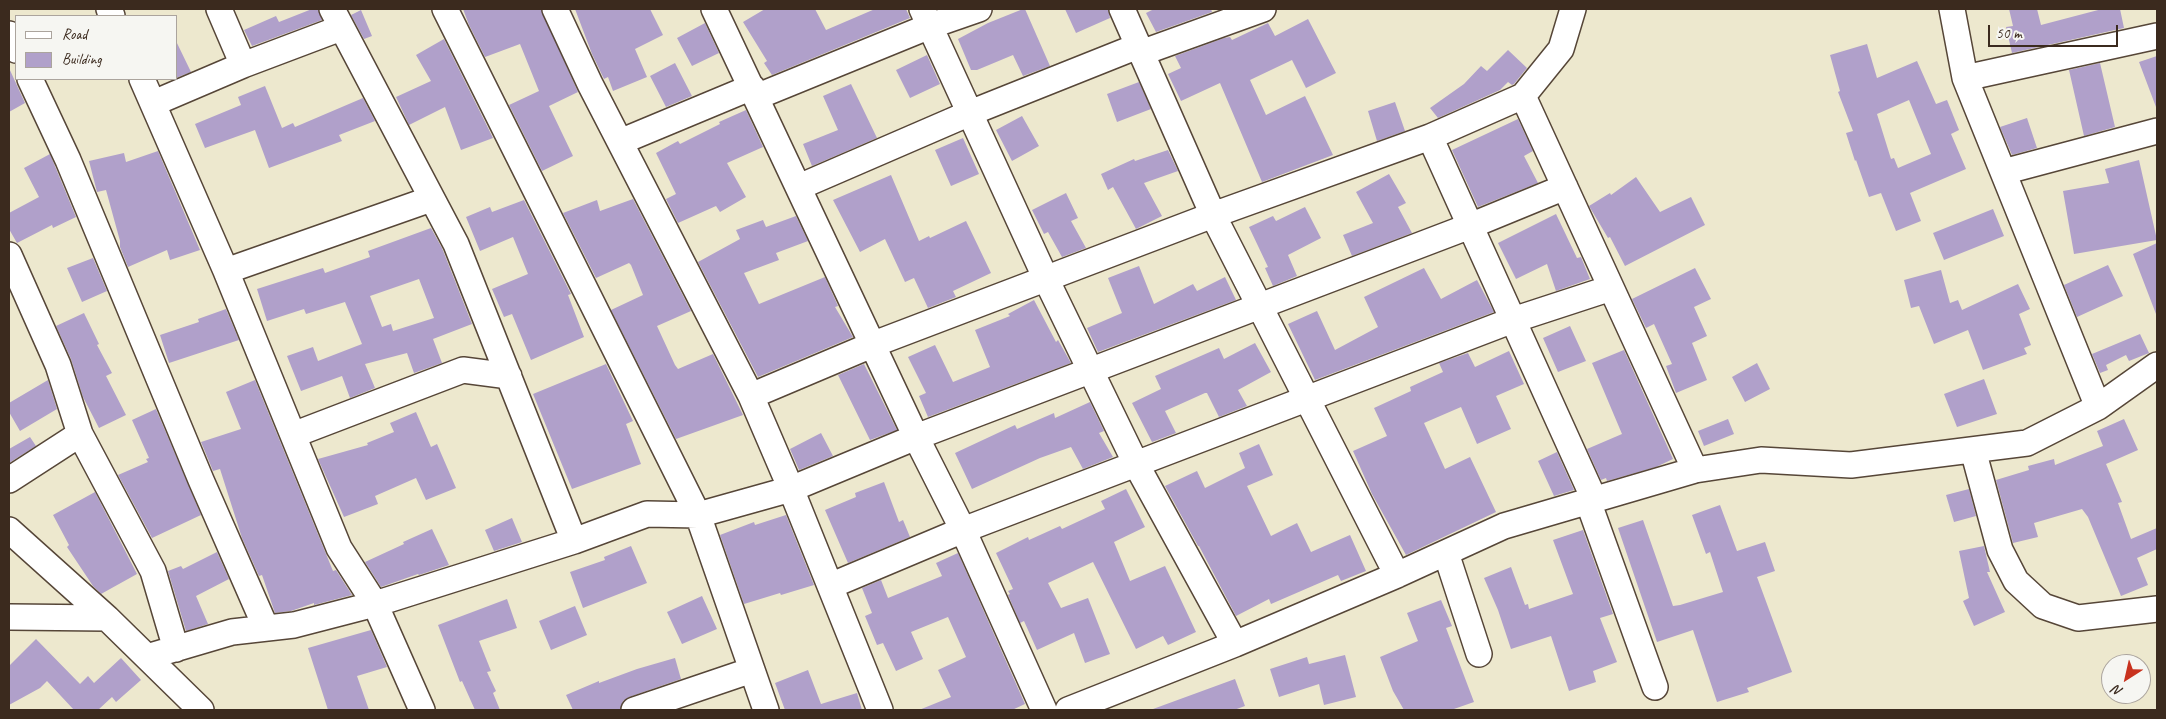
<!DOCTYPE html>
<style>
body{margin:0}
#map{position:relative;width:2166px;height:719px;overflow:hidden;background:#ede8ce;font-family:Caveat,sans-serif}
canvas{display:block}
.frame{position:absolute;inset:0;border:10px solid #3b2a1e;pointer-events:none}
.legend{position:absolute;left:15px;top:15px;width:162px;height:65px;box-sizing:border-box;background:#f6f6f2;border:1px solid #aba49d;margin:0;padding:6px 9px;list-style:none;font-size:15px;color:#3b2a1e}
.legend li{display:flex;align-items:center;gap:10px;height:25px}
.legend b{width:25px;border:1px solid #aba49d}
.north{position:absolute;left:2101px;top:654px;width:50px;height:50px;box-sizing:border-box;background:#f6f6f2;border:1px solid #aba49d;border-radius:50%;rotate:215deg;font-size:14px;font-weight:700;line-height:20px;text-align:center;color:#3b2a1e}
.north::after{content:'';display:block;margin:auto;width:18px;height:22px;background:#c8321e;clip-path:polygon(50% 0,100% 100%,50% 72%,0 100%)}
.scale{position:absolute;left:1988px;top:25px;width:130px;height:22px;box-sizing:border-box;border:2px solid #3b2a1e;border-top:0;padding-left:6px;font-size:15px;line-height:18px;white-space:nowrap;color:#3b2a1e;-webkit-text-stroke:4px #f6f6f2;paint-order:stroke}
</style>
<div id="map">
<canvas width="2166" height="719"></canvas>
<div class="frame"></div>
<ul class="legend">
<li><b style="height:6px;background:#fff"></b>Road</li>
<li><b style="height:14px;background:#b0a0ca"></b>Building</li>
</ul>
<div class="north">N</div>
<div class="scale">50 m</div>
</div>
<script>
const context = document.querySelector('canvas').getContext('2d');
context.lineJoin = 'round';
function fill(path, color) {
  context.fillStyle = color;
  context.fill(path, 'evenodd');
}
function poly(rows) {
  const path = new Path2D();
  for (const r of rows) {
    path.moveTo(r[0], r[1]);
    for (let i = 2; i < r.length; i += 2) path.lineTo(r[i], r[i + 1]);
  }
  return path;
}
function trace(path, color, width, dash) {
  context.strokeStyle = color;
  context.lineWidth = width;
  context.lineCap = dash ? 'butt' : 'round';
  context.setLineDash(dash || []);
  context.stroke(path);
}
const building = poly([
 [312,9,318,9,322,20,252,46,244,30,276,16,279,22],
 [463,9,541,9,578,92,549,106,573,156,542,171,509,105,539,91,520,44,485,57,469,25],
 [575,9,650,9,663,35,635,49,647,77,613,91,608,77,604,79,592,54],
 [765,9,815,9,826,30,875,9,906,9,910,18,772,75,764,63,767,61,743,22],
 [1023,9,1025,9,1050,66,1023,76,1013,55,977,70,971,70,958,39,988,23],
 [1065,9,1108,9,1110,18,1076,33],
 [1154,9,1211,9,1212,12,1156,32,1146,13],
 [2009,9,2037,9,2041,25,2102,9,2120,9,2124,28,2012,53,2006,27,2013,26],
 [361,10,372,36,364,39,351,15],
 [1308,19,1336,73,1306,88,1292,60,1250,80,1266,115,1305,96,1333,155,1262,182,1220,83,1181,101,1168,74,1181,68,1175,56,1224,38,1230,37,1232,40,1268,23,1275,36],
 [705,23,719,53,692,66,677,38],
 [444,39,493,138,461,150,445,107,409,125,396,97,431,81,416,55],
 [176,41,191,72,176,78],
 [1867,44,1877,78,1917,61,1936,104,1947,100,1959,130,1951,134,1966,169,1910,193,1921,221,1896,231,1881,193,1869,197,1856,160,1855,161,1846,133,1853,131,1838,92,1840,91,1830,55],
 [1909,100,1931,154,1898,168,1894,158,1891,159,1877,114],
 [1508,50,1527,68,1514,84,1512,85,1508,82,1500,90,1438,118,1430,108,1464,84,1481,66,1487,71],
 [927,55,940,84,910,98,896,70],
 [2157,56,2157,106,2156,107,2139,62],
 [675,63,692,96,666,107,650,76],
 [2100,63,2115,127,2084,136,2069,70],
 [9,68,25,103,9,112],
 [1139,82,1151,109,1117,122,1107,94],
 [851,84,877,138,812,166,803,144,838,130,823,96],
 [265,86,282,128,293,123,295,127,363,98,375,121,339,135,342,141,269,168,255,130,205,148,195,124,241,105,238,97],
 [1395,102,1405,131,1377,141,1368,111],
 [746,110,763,147,727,163,746,197,720,212,716,206,678,223,666,199,676,194,656,153,678,141,680,144,720,124,719,122],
 [1022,116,1039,146,1012,161,996,130],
 [2027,118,2037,148,2012,155,2000,127],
 [1518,119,1533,151,1524,156,1538,183,1478,207,1452,150],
 [963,138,979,174,951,186,935,150],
 [1168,150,1178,171,1144,183,1162,216,1136,229,1113,187,1108,190,1101,174,1134,159,1135,161],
 [158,151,200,250,170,260,167,250,128,267,120,247,120,241,106,190,97,192,89,161,124,153,126,162],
 [50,154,76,217,53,228,52,225,17,243,9,229,9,213,39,197,24,168],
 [2139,160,2157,240,2074,254,2063,191,2109,183,2105,169],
 [1389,174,1406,203,1398,207,1412,233,1352,256,1343,235,1373,223,1356,192],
 [891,175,919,241,929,236,930,238,966,221,991,273,953,291,956,297,928,308,914,278,905,282,885,239,860,252,833,200],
 [1636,177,1660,212,1691,197,1705,225,1625,266,1610,237,1608,238,1589,206,1610,193,1611,195],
 [1066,193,1078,218,1071,221,1086,248,1062,257,1048,232,1044,234,1032,210],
 [633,199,691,311,657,326,675,365,678,369,713,354,743,415,676,439,611,310,643,295,631,265,629,263,596,278,563,213,597,200,600,211],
 [524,200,571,294,568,295,584,337,531,360,512,314,504,317,492,289,528,274,513,237,480,251,466,217,490,207,492,212],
 [1305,207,1321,238,1288,255,1297,276,1273,286,1265,268,1268,267,1249,227,1273,216,1276,221],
 [1993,209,2004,236,1944,260,1933,233],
 [1556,214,1577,258,1581,257,1590,279,1556,291,1547,264,1516,279,1498,243],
 [796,216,808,241,776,253,779,260,744,273,759,304,825,277,838,306,835,307,853,337,758,377,698,262,740,239,736,230,763,220,766,227],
 [431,228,442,248,472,324,433,339,442,363,414,373,407,353,365,364,375,388,350,398,342,376,301,391,287,356,313,347,318,361,362,344,345,302,306,314,304,309,267,321,257,289,323,268,325,273,370,257,368,251],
 [419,279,434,318,393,331,391,324,382,327,370,296],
 [2157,243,2157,314,2156,314,2133,254],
 [93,258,107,291,82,302,67,268],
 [2108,265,2123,296,2077,317,2064,285],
 [1139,266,1154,304,1193,284,1197,291,1225,277,1236,300,1098,352,1087,328,1122,313,1108,278],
 [1424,268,1441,299,1477,280,1494,312,1315,380,1288,324,1317,311,1335,350,1378,327,1364,297],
 [1695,268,1711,299,1694,307,1707,336,1692,343,1707,380,1676,393,1666,366,1672,364,1654,324,1646,328,1632,299],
 [1941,270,1950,303,1958,300,1962,310,2018,284,2030,309,2019,314,2031,345,2024,348,2027,354,1983,370,1968,330,1934,344,1919,306,1911,308,1904,280],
 [1034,300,1056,342,1058,340,1071,363,928,417,919,396,926,393,908,357,935,345,953,382,990,367,975,330,1010,316,1008,314],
 [226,309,239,340,169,363,160,335,199,322,198,319],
 [84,313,99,344,97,345,112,373,106,376,126,415,99,428,83,397,71,359,56,326],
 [1570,326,1586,361,1558,372,1543,338],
 [2140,334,2149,353,2129,361,2126,355,2106,365,2108,370,2100,373,2092,354],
 [1255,343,1271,372,1238,390,1247,406,1219,417,1207,393,1205,393,1165,411,1176,433,1152,442,1132,403,1161,389,1155,376,1219,348,1224,359],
 [1624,350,1673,459,1656,467,1607,481,1606,478,1601,480,1587,449,1622,434,1592,363],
 [1509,351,1524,384,1496,396,1511,429,1477,444,1461,407,1424,423,1445,469,1470,457,1496,512,1406,555,1372,494,1353,451,1387,436,1374,408,1411,391,1410,387,1443,372,1439,363,1468,353,1475,367],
 [1757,363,1770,389,1745,402,1732,377],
 [606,364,633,421,626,424,641,464,572,489,533,394],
 [864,364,897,430,870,440,838,375],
 [1984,379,1997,414,1957,427,1944,394],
 [48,380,57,409,20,431,9,412,9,403],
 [255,380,333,571,336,570,352,595,314,605,314,603,291,611,275,613,262,575,259,576,242,538,220,469,213,471,201,442,241,429,226,392],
 [1090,402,1104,431,1099,433,1113,457,1083,469,1071,447,1040,458,972,489,955,453,1015,425,1017,429,1054,413,1055,418],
 [156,409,201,515,152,538,118,475,148,462,146,459,149,458,132,420],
 [416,412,431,447,437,444,456,488,426,500,416,478,375,496,378,504,344,517,318,459,368,445,367,443,394,432,390,423],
 [1728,419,1734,434,1704,446,1698,431],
 [2124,419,2138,450,2106,464,2122,502,2118,503,2131,539,2157,528,2157,549,2137,558,2148,585,2121,596,2088,517,2082,509,2034,523,2038,537,2013,543,1996,480,2029,470,2028,466,2054,459,2055,465,2103,446,2097,431],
 [821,433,833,456,799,470,790,449],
 [30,437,36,446,9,463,9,449],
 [1259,444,1273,475,1247,486,1271,536,1297,523,1311,552,1350,535,1366,571,1341,581,1338,575,1271,604,1269,599,1236,616,1199,546,1198,546,1165,486,1197,471,1205,488,1245,468,1239,453],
 [1557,452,1574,490,1554,496,1538,461],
 [884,482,899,522,903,520,910,537,848,563,825,510,856,497,855,493],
 [1126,489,1145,527,1114,542,1130,581,1165,566,1196,632,1168,645,1163,636,1136,649,1093,562,1048,583,1061,608,1088,598,1110,654,1085,663,1074,633,1037,650,1024,621,1020,623,1008,595,1010,594,1008,591,1013,589,996,553,1028,537,1029,540,1060,526,1062,529,1105,509,1101,501],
 [1969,489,1976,516,1954,522,1946,495],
 [95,492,137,574,101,594,93,586,67,547,69,545,53,515],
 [1720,505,1737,551,1765,542,1775,571,1757,577,1792,672,1747,688,1749,692,1717,702,1693,630,1657,642,1618,528,1643,520,1673,606,1680,605,1723,592,1710,552,1706,554,1692,515],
 [786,515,814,585,781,595,780,593,744,604,720,535,754,522,755,525],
 [512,518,522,542,494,551,485,530],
 [432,529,449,565,419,575,418,574,381,587,365,562,404,544,403,542],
 [1583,530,1613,614,1600,618,1617,662,1593,671,1596,682,1569,691,1551,636,1511,649,1498,610,1484,578,1511,567,1525,605,1528,604,1529,609,1573,594,1553,540],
 [631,546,647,583,583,608,570,572,605,560,604,557],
 [1984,546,1990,572,1987,572,2005,612,1974,626,1963,601,1969,598,1959,551],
 [217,552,229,579,196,596,208,624,186,631,168,571,181,566,183,569],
 [958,553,1025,704,1012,710,919,710,951,697,938,670,966,657,948,617,911,632,923,659,896,671,883,643,877,645,865,616,872,613,862,588,881,580,888,598,942,576,936,563],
 [702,596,717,629,682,644,667,612],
 [507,599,517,628,479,641,491,671,487,672,496,691,493,693,500,710,475,710,462,681,460,682,438,625],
 [1441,600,1452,626,1446,628,1474,702,1451,710,1404,710,1393,691,1380,657,1418,641,1407,613],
 [575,606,587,635,551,650,539,621],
 [371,630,387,667,357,676,369,710,328,710,308,648],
 [36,639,80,684,88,676,94,683,121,658,141,680,116,702,112,697,98,710,74,710,47,681,40,688,9,705,9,666],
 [1345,655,1356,697,1324,705,1319,684,1279,697,1270,669,1307,657,1309,664],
 [675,658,681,679,629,697,623,701,620,710,573,710,566,695,599,681,599,683,637,669],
 [808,670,821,704,857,693,862,710,785,710,775,683],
 [1235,679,1245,706,1234,710,1153,710,1153,709]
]);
const minor = poly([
 [109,9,112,16],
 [219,9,243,65,341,28],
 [332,9,456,244,574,541],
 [445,9,698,515,766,710],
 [555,9,590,84,751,396,791,489,880,710],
 [714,9,916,437,963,530,1044,710],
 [922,9,1046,279,1136,464,1235,644],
 [1122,9,1213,215,1397,575],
 [1952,9,1965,78,2098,407],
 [9,34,16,50],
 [1141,53,1263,9],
 [1965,78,2157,36],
 [30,79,68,160,201,480,266,628],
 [142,79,226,271,339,548,375,604,422,710],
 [1523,96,1695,470],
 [756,97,930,26,979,9],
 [154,103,243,65],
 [1430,137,1594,499],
 [620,142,752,87],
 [2003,172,2157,131],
 [799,187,970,113,1138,46],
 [9,255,58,365,80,434,153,571,176,649],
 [226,271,431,199],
 [751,396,874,344,1213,215,1430,137,1523,96,1561,49,1573,9],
 [293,435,463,370,509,376],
 [1973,450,2000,550,2016,581,2043,606,2078,618,2157,609],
 [9,480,80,434],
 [1588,501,1655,687],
 [9,530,107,618,201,710],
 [1446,553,1479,654],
 [830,586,963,530,1513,320,1611,288],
 [9,617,107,618],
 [147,657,232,632,294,625,375,604,574,541,647,514,698,515,791,489,916,437,1470,226,1565,187],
 [634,710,752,670],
 [1068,710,1235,644,1397,575,1504,526,1695,470,1761,460,1851,465,2027,443,2098,407,2157,365]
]);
fill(building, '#b0a0ca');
trace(minor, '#564638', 28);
trace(minor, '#fff', 25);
</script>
